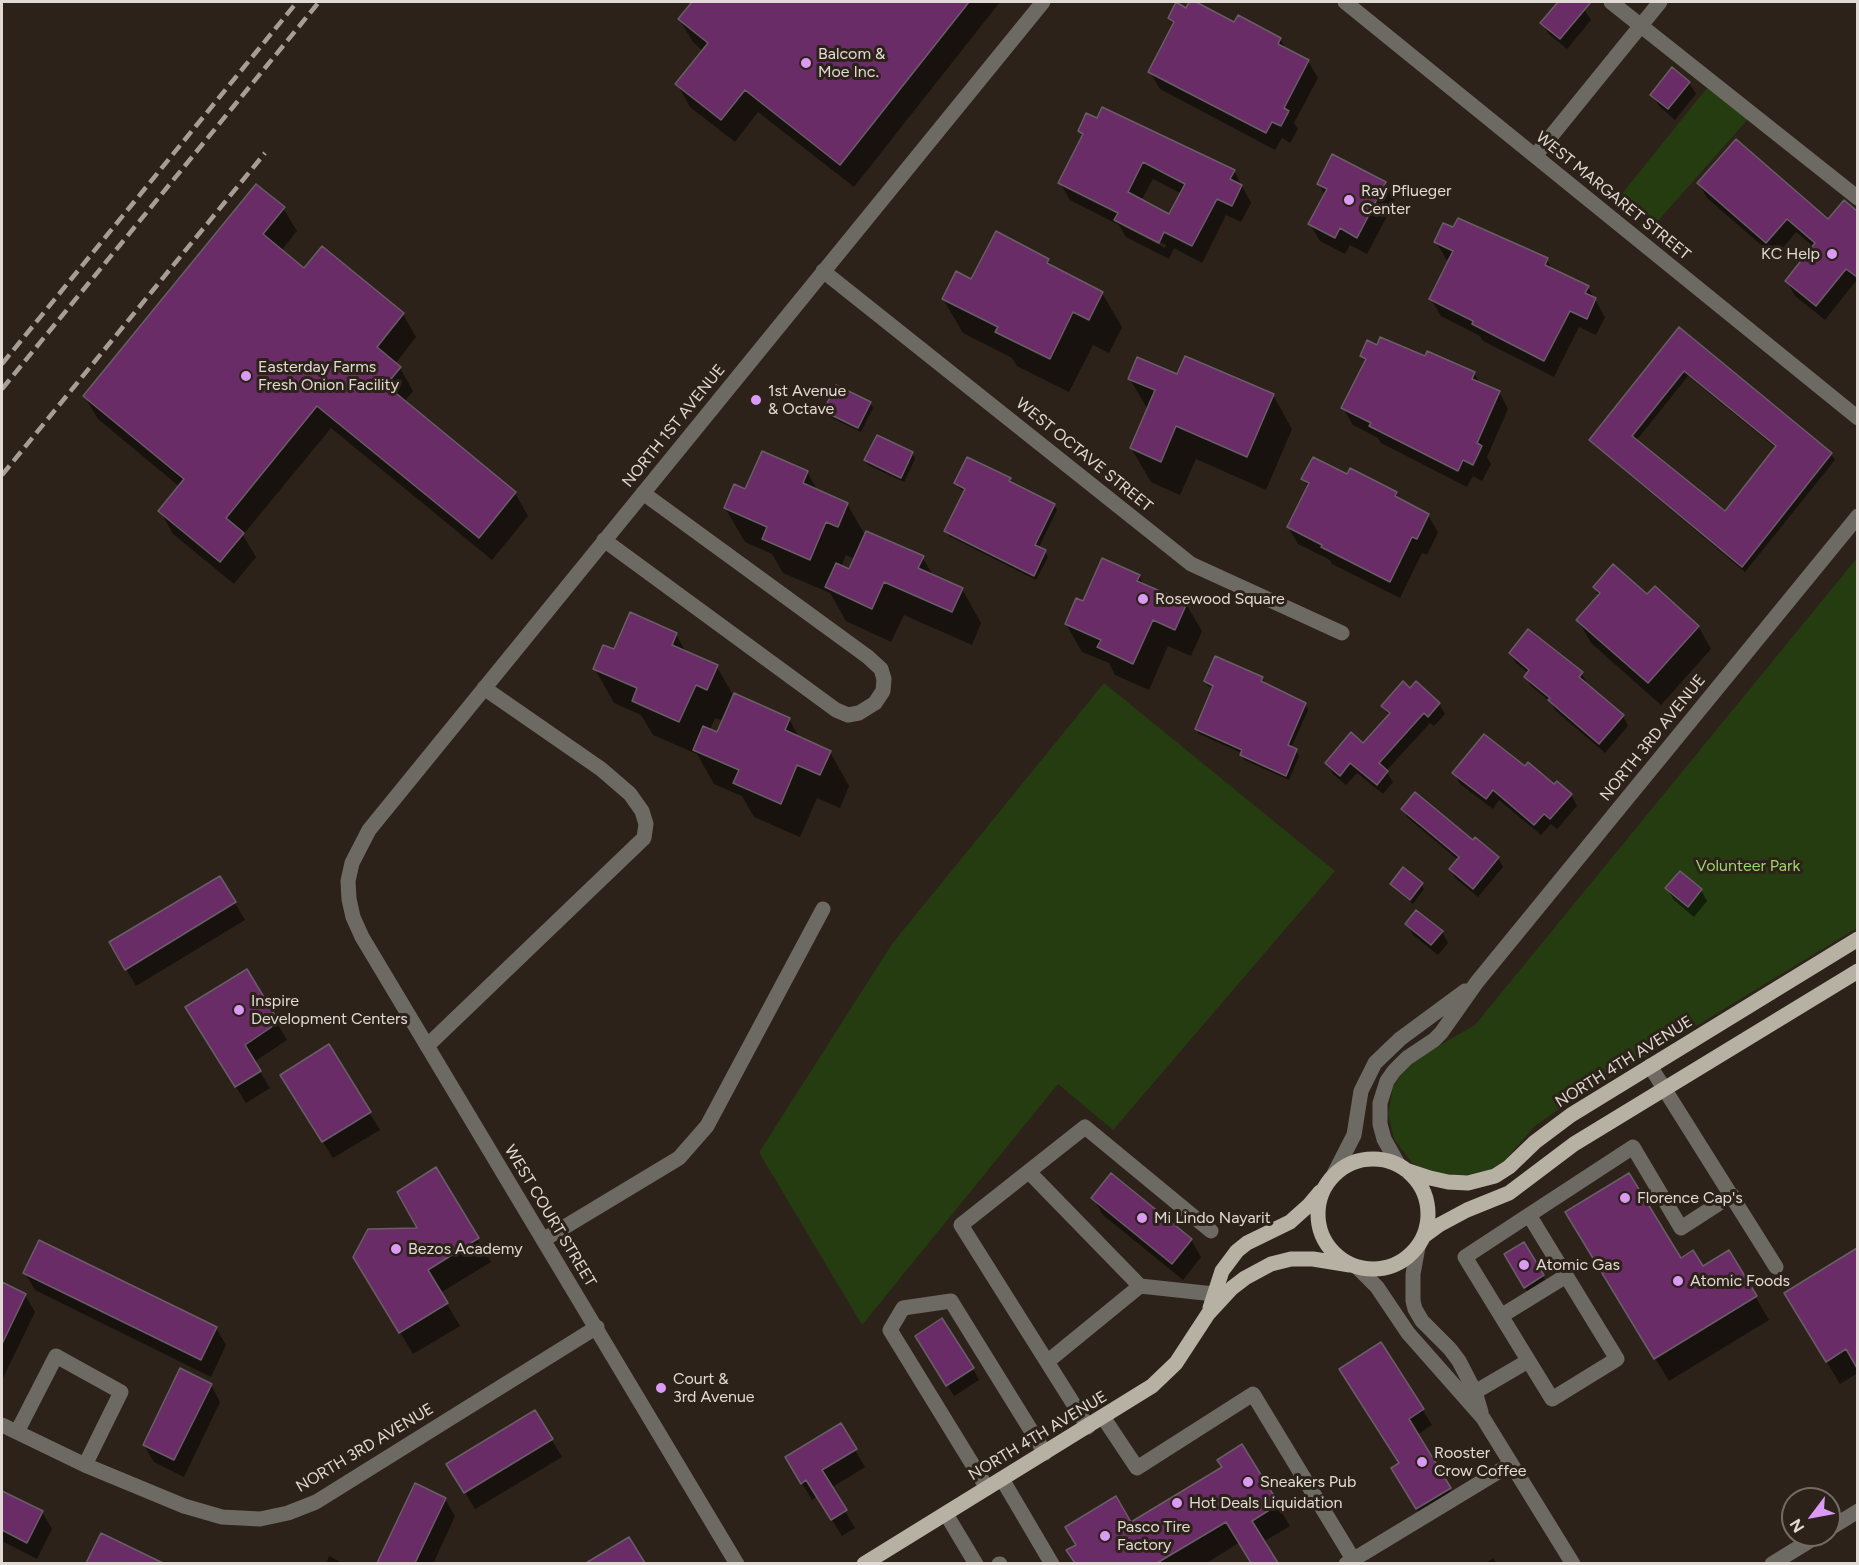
<!DOCTYPE html>
<style>
body{margin:0}
#map{position:relative;width:1859px;height:1565px;overflow:hidden;background:#2c2219;font-family:Figtree,sans-serif}
canvas{display:block}
.frame{position:absolute;inset:0;border:3px solid #e1dad4;pointer-events:none}
.north{position:absolute;left:1781px;top:1487px;width:60px;height:60px;box-sizing:border-box;background:#2c2219;border:2px solid #746c64;border-radius:50%;rotate:238deg;font-size:16px;font-weight:700;line-height:24px;text-align:center;color:#e1dad4}
.north::after{content:'';display:block;margin:auto;width:21px;height:27px;background:#db9af6;clip-path:polygon(50% 0,100% 100%,50% 72%,0 100%)}
</style>
<div id="map">
<canvas width="1859" height="1565"></canvas>
<div class="frame"></div>
<div class="north">N</div>
</div>
<script>
const context = document.querySelector('canvas').getContext('2d');
context.lineJoin = 'round';
function fill(path, color) {
  context.fillStyle = color;
  context.fill(path, 'evenodd');
}
function poly(rows) {
  const path = new Path2D();
  for (const r of rows) {
    if (r.length === 3) {
      path.moveTo(r[0] + r[2], r[1]);
      path.arc(r[0], r[1], r[2], 0, 2 * Math.PI);
      continue;
    }
    path.moveTo(r[0], r[1]);
    for (let i = 2; i < r.length; i += 2) path.lineTo(r[i], r[i + 1]);
  }
  return path;
}
function trace(path, color, width, dash) {
  context.strokeStyle = color;
  context.lineWidth = width;
  context.lineCap = dash ? 'butt' : 'round';
  context.setLineDash(dash || []);
  context.stroke(path);
}
function label(font, color, halo, rows, align = 'center') {
  context.font = font + ' Figtree,sans-serif';
  context.lineWidth = 6;
  context.setLineDash([]);
  context.textBaseline = 'middle';
  context.strokeStyle = halo;
  context.fillStyle = color;
  for (const [text, x, y, turn = 0] of rows) {
    context.save();
    context.translate(x, y);
    context.rotate((+turn || 0) * Math.PI / 180);
    context.textAlign = isNaN(turn) ? turn : align;
    if (halo) context.strokeText(text, 0, 0);
    context.fillText(text, 0, 0);
    context.restore();
  }
}
const green = poly([
 [1707,88,1748,119,1657,222,1621,195],
 [1857,558,1857,928,1553,1113,1534,1127,1506,1159,1494,1169,1467,1175,1449,1175,1432,1172,1412,1163,1394,1139,1388,1114,1393,1087,1403,1072,1418,1058,1475,1025],
 [1104,683,1335,871,1113,1130,1058,1084,862,1325,760,1154,760,1151,892,944]
]);
const shadow = poly([
 [694,2,1000,2,854,187,758,112,735,142,690,107,677,84,703,51,693,42,679,19],
 [1191,2,1235,24,1280,39,1286,49,1308,61,1318,78,1294,123,1298,129,1290,143,1282,138,1275,150,1160,89,1150,72,1174,26,1170,18,1187,10],
 [1560,2,1575,2,1584,9,1591,20,1567,49,1549,34,1542,23],
 [1673,70,1689,83,1696,94,1675,120,1659,106,1652,95],
 [1080,131,1234,171,1251,203,1241,222,1226,215,1202,263,1174,248,1169,259,1126,237,1119,225,1070,200,1060,183,1083,137],
 [1153,179,1182,194,1170,216,1141,201],
 [1123,223,1166,245,1165,248,1123,226],
 [1385,183,1395,201,1367,254,1350,245,1345,254,1320,241,1310,224,1325,195,1319,184],
 [1699,184,1828,221,1844,202,1858,213,1858,284,1855,282,1825,320,1795,296,1787,281,1814,247,1796,232,1775,257,1707,198],
 [283,208,297,231,281,251,304,270,323,248,403,314,416,337,395,364,400,368,413,391,404,402,515,493,528,516,492,560,331,428,243,535,256,557,234,584,173,534,160,511,180,487,98,419,84,396],
 [1454,229,1547,260,1553,271,1588,287,1605,317,1596,335,1579,327,1554,377,1483,341,1480,336,1441,316,1431,299,1450,261,1446,259,1436,242],
 [997,233,1048,260,1053,268,1102,293,1122,327,1109,353,1093,345,1069,392,1017,366,1012,358,963,333,943,299,972,281],
 [1679,330,1831,454,1835,460,1745,572,1594,445,1591,440],
 [1688,376,1776,448,1725,513,1636,441],
 [1378,346,1474,373,1480,384,1499,392,1508,409,1487,457,1491,464,1482,481,1473,476,1467,487,1381,443,1378,438,1353,425,1343,408,1366,363,1362,356],
 [1178,376,1273,395,1292,429,1266,490,1196,459,1180,495,1151,482,1131,448,1148,410,1130,379],
 [870,403,873,408,861,432,828,416,825,411],
 [878,437,912,453,915,459,904,482,868,465,865,460],
 [807,472,818,491,847,504,865,535,922,557,934,577,962,589,981,623,972,645,904,615,891,642,846,621,830,593,783,573,772,554,745,542,725,508,746,491],
 [846,555,855,559,850,571,841,567],
 [1348,476,1396,493,1401,501,1428,515,1438,532,1427,555,1422,553,1400,598,1332,564,1330,560,1298,544,1288,527,1308,487,1303,479],
 [1010,479,1013,485,1054,505,1057,510,1038,549,1045,552,1048,557,1036,580,949,536,946,530,965,491,959,488,956,483],
 [1139,576,1144,586,1186,604,1202,631,1191,656,1168,646,1149,690,1115,675,1109,663,1082,652,1066,624,1084,603],
 [1594,587,1647,596,1698,626,1711,649,1661,705,1591,643,1578,620,1599,596],
 [676,634,687,654,717,667,733,695,789,719,800,739,830,752,849,786,840,808,817,798,800,837,754,817,742,796,714,784,697,754,653,735,641,715,614,703,595,669,614,651],
 [715,718,723,721,717,734,710,730],
 [1511,654,1581,673,1587,683,1586,685,1623,716,1628,726,1605,753,1555,710,1551,702,1531,686,1525,677,1528,673,1516,663],
 [1262,678,1265,683,1305,704,1308,710,1291,748,1296,751,1299,756,1289,780,1244,760,1242,753,1199,734,1196,729,1213,688,1208,686,1206,681],
 [1410,690,1439,704,1445,714,1434,726,1430,723,1386,771,1393,782,1383,794,1357,773,1346,785,1333,774,1327,763,1363,745,1389,716,1383,706],
 [1526,768,1571,795,1577,806,1557,829,1551,824,1541,835,1499,800,1493,809,1460,784,1454,773],
 [1403,810,1473,842,1498,858,1503,867,1478,897,1455,878,1450,869,1458,860,1408,818],
 [1392,884,1421,884,1424,889,1413,904,1395,889],
 [1667,889,1701,890,1707,901,1694,917,1674,900],
 [235,903,245,920,136,986,111,943],
 [1407,924,1442,932,1448,943,1438,955,1413,935],
 [247,971,287,1040,254,1062,270,1088,246,1103,197,1024],
 [329,1046,380,1130,333,1158,292,1092],
 [1111,1175,1191,1240,1201,1257,1183,1280,1103,1215,1093,1198],
 [1580,1235,1680,1260,1702,1268,1729,1252,1769,1320,1669,1381],
 [477,1239,491,1262,440,1293,460,1326,413,1354,369,1280],
 [1524,1244,1549,1287,1531,1298,1506,1255],
 [1858,1250,1858,1373,1840,1384,1786,1294],
 [25,1273,216,1328,226,1345,211,1377,35,1290],
 [2,1284,25,1295,35,1312,2,1380],
 [1380,1344,1432,1425,1417,1435,1458,1504,1426,1524,1401,1484,1401,1464],
 [923,1347,973,1369,979,1380,954,1396],
 [211,1385,220,1402,184,1477,154,1462,144,1445],
 [535,1412,562,1457,475,1509,448,1464],
 [840,1425,865,1467,831,1488,855,1528,842,1536,817,1496,812,1500,787,1458],
 [2,1493,42,1512,52,1529,37,1559,2,1541],
 [445,1499,455,1516,433,1564,382,1564,380,1560],
 [1277,1504,1290,1526,1263,1542,1276,1564,1252,1564,1240,1542,1205,1564,1076,1564,1068,1551,1131,1524],
 [102,1535,160,1564,88,1564],
 [628,1539,643,1564,589,1564],
 [329,1556,344,1564,326,1564],
 [1493,1558,1497,1564,1485,1564]
]);
const building = poly([
 [692,2,969,2,840,165,745,90,721,120,675,84,708,43,678,19,692,2],
 [1176,2,1186,8,1189,2,1196,2,1234,22,1238,15,1281,38,1278,44,1309,60,1284,108,1289,111,1281,126,1272,122,1266,133,1148,72,1174,22,1168,18,1176,2],
 [1558,2,1591,2,1560,39,1540,23,1558,2],
 [1672,67,1690,82,1668,109,1650,95,1672,67],
 [1102,107,1235,170,1230,179,1242,185,1232,206,1217,199,1192,246,1164,232,1159,243,1114,220,1118,213,1058,183,1083,134,1078,131,1086,113,1097,118,1102,107],
 [1143,162,1185,184,1169,214,1128,192,1143,162],
 [1736,139,1828,219,1844,200,1857,211,1857,277,1846,269,1816,306,1785,281,1815,243,1787,219,1766,243,1697,183,1736,139],
 [1332,154,1386,182,1357,238,1340,228,1335,238,1308,224,1327,189,1317,184,1332,154],
 [256,184,285,207,263,234,304,268,322,246,404,313,377,347,401,367,386,385,516,492,479,538,317,406,226,518,244,533,220,562,158,511,184,479,83,396,256,184],
 [1458,218,1548,258,1545,265,1589,286,1585,293,1596,298,1587,319,1570,311,1544,361,1472,324,1473,321,1429,299,1453,251,1434,242,1443,223,1453,227,1458,218],
 [996,231,1049,259,1047,263,1103,292,1089,320,1073,312,1050,359,995,332,998,327,942,299,956,271,971,279,996,231],
 [1679,327,1832,453,1742,567,1589,440,1679,327],
 [1684,371,1776,446,1725,511,1632,436,1684,371],
 [1380,337,1425,356,1427,351,1475,372,1472,379,1500,391,1477,443,1482,446,1473,465,1463,460,1458,471,1369,426,1371,423,1341,408,1366,359,1360,356,1367,340,1377,345,1380,337],
 [1185,356,1274,394,1247,457,1176,426,1161,462,1130,448,1155,390,1128,379,1137,357,1177,374,1185,356],
 [836,385,871,402,858,428,823,411,836,385],
 [877,435,913,452,901,478,864,460,877,435],
 [762,451,808,471,803,483,848,503,838,527,826,522,810,560,762,539,767,527,724,508,734,484,745,489,762,451],
 [967,457,1011,478,1009,481,1055,504,1035,545,1046,550,1034,576,944,531,965,489,954,483,967,457],
 [1313,457,1347,474,1350,468,1397,492,1395,496,1429,514,1417,539,1412,537,1390,582,1321,547,1322,545,1287,527,1309,483,1301,479,1313,457],
 [866,531,924,556,918,568,963,588,952,612,884,582,872,609,825,587,836,563,849,569,866,531],
 [1102,558,1140,575,1137,581,1187,603,1175,630,1153,620,1133,664,1097,647,1101,640,1065,624,1076,598,1083,601,1102,558],
 [1613,564,1647,594,1655,586,1699,626,1648,683,1576,620,1600,593,1593,587,1613,564],
 [630,612,677,633,672,645,718,665,707,690,696,685,679,722,632,701,637,688,593,669,603,645,614,649,630,612],
 [1528,629,1583,672,1579,677,1624,715,1599,744,1548,700,1550,698,1524,677,1529,670,1509,653,1528,629],
 [1215,656,1263,677,1261,681,1306,703,1288,745,1297,749,1286,776,1240,755,1242,750,1195,729,1213,686,1204,681,1215,656],
 [1403,681,1410,688,1416,681,1440,703,1428,717,1424,713,1379,763,1388,771,1377,785,1350,763,1340,776,1325,763,1351,732,1363,743,1390,713,1381,706,1403,681],
 [734,693,790,718,785,730,831,751,820,775,797,765,781,804,733,783,739,770,693,750,703,726,717,732,734,693],
 [1484,734,1525,766,1528,762,1554,784,1557,781,1572,794,1550,819,1544,814,1534,825,1493,790,1486,799,1452,773,1484,734],
 [1415,792,1473,840,1475,837,1499,857,1473,889,1449,869,1459,857,1401,809,1415,792],
 [1403,867,1423,883,1410,900,1390,884,1403,867],
 [1680,871,1702,889,1688,907,1665,888,1680,871],
 [220,876,236,902,125,970,109,942,220,876],
 [1416,910,1443,931,1431,945,1405,924,1416,910],
 [247,969,279,1022,245,1045,261,1071,235,1087,185,1007,247,969],
 [329,1044,371,1112,322,1142,280,1075,329,1044],
 [436,1167,479,1238,428,1270,448,1303,399,1333,353,1257,368,1229,417,1228,397,1192,436,1167],
 [1111,1173,1192,1239,1172,1264,1091,1198,1111,1173],
 [1629,1173,1681,1258,1693,1250,1703,1266,1729,1250,1757,1296,1654,1359,1565,1212,1629,1173],
 [39,1240,217,1327,201,1360,23,1273,39,1240],
 [1524,1242,1544,1275,1524,1288,1504,1254,1524,1242],
 [1857,1248,1857,1368,1846,1349,1826,1362,1784,1293,1857,1248],
 [2,1282,26,1294,2,1344,2,1282],
 [942,1318,974,1368,946,1386,915,1336,942,1318],
 [1381,1342,1424,1409,1409,1419,1451,1488,1416,1509,1391,1468,1399,1463,1339,1369,1381,1342],
 [180,1368,212,1384,174,1460,143,1445,180,1368],
 [535,1410,553,1439,464,1493,446,1464,535,1410],
 [841,1423,857,1449,822,1470,847,1510,831,1520,806,1480,801,1484,785,1457,841,1423],
 [1242,1444,1279,1504,1252,1521,1278,1563,1251,1563,1226,1522,1157,1563,1075,1563,1066,1550,1076,1545,1065,1527,1116,1496,1131,1522,1222,1467,1217,1460,1242,1444],
 [415,1483,446,1498,415,1563,377,1563,415,1483],
 [2,1491,43,1511,27,1543,2,1530,2,1491],
 [101,1533,163,1563,86,1563,101,1533],
 [629,1537,645,1563,586,1563,629,1537]
]);
const minor = poly([
 [1345,2,1858,418],
 [1611,2,1858,198],
 [1535,156,1660,2],
 [823,271,1191,564,1342,633],
 [604,540,836,710,848,715,859,713,875,703,883,691,884,679,881,669,868,657,643,493],
 [427,1046,644,838,646,824,642,811,630,794,601,769,484,688],
 [1650,1066,1776,1267],
 [1398,1164,1384,1139,1380,1124,1380,1103,1387,1081,1394,1071,1407,1058,1434,1040,1441,1033,1477,982,1858,516],
 [1029,1172,1140,1286,1047,1362],
 [1334,1174,1354,1135,1361,1091,1375,1063,1400,1039,1465,991],
 [1529,1215,1617,1359,1552,1399,1465,1257,1529,1215,1633,1147,1681,1228,1732,1195],
 [543,1240,679,1158,707,1126,823,909],
 [1418,1247,1413,1274,1413,1301,1415,1309,1422,1321,1450,1349,1459,1361,1475,1392,1481,1412],
 [1358,1268,1377,1287,1408,1333,1483,1418,1573,1564],
 [1140,1286,1214,1294],
 [1501,1316,1566,1276],
 [1475,1392,1528,1361],
 [1103,1417,1137,1468,1253,1394,1353,1559],
 [2,1425,85,1465,184,1506,222,1517,260,1519,288,1513,316,1502,597,1327],
 [1088,1427,961,1225,1085,1127,1211,1231],
 [17,1432,56,1356,121,1392,85,1465],
 [1002,1479,1052,1564],
 [987,1488,890,1330,903,1308,951,1301,1045,1453],
 [946,1514,976,1564],
 [1829,1529,1858,1511],
 [737,1564,362,937,353,917,349,899,348,881,352,863,369,830,1043,2],
 [999,1564,1000,1564],
 [1346,1564,1511,1464],
 [1772,1564,1819,1535]
]);
const major = poly([
 [1373,1214,55],
 [1406,1170,1430,1178,1448,1182,1468,1183,1495,1176,1509,1167,1535,1142,1571,1115,1858,939],
 [1424,1236,1439,1225,1467,1210,1509,1193,1574,1144,1858,971],
 [1210,1308,1222,1271,1237,1251,1247,1243,1290,1222,1309,1205,1320,1192],
 [864,1564,1152,1386,1176,1363,1208,1314,1232,1288,1245,1278,1271,1264,1291,1259,1313,1259,1350,1265]
]);
const rail = poly([
 [2,364,297,2],
 [2,389,319,2],
 [2,475,265,153]
]);
const markers = [
 [806,63,6,"#db9af6"],
 [1349,200,6,"#db9af6"],
 [1832,254,6,"#db9af6"],
 [246,376,6,"#db9af6"],
 [756,400,6,"#db9af6"],
 [1143,599,6,"#db9af6"],
 [239,1010,6,"#db9af6"],
 [1625,1198,6,"#db9af6"],
 [1142,1218,6,"#db9af6"],
 [396,1249,6,"#db9af6"],
 [1524,1265,6,"#db9af6"],
 [1678,1281,6,"#db9af6"],
 [661,1388,6,"#db9af6"],
 [1422,1462,6,"#db9af6"],
 [1248,1482,6,"#db9af6"],
 [1177,1503,6,"#db9af6"],
 [1105,1536,6,"#db9af6"]
];
const poiNames = [
 ["Balcom &",818,54],
 ["Moe Inc.",818,72],
 ["Ray Pflueger",1361,191],
 ["Center",1361,209],
 ["KC Help",1820,254,"right"],
 ["Easterday Farms",258,367],
 ["Fresh Onion Facility",258,385],
 ["1st Avenue",768,391],
 ["& Octave",768,409],
 ["Rosewood Square",1155,599],
 ["Inspire",251,1001],
 ["Development Centers",251,1019],
 ["Florence Cap's",1637,1198],
 ["Mi Lindo Nayarit",1154,1218],
 ["Bezos Academy",408,1249],
 ["Atomic Gas",1536,1265],
 ["Atomic Foods",1690,1281],
 ["Court &",673,1379],
 ["3rd Avenue",673,1397],
 ["Rooster",1434,1453],
 ["Crow Coffee",1434,1471],
 ["Sneakers Pub",1260,1482],
 ["Hot Deals Liquidation",1189,1503],
 ["Pasco Tire",1117,1527],
 ["Factory",1117,1545]
];
const streetNames = [
 ["WEST MARGARET STREET",1613,196,39],
 ["NORTH 1ST AVENUE",674,426,-51],
 ["WEST OCTAVE STREET",1084,455,39],
 ["NORTH 3RD AVENUE",1653,738,-51],
 ["NORTH 4TH AVENUE",1624,1062,-32],
 ["WEST COURT STREET",550,1216,59],
 ["NORTH 4TH AVENUE",1038,1436,-31],
 ["NORTH 3RD AVENUE",365,1448,-31]
];
const parkNames = [
 ["Volunteer Park",1748,866]
];
fill(green, '#253c11');
fill(shadow, '#0007');
fill(building, '#6a2c66');
trace(building, '#695d67', 1.5);
trace(minor, '#6d6a64', 15);
trace(major, '#b7b1a4', 15);
trace(rail, '#a59d96', 4.5, [12, 6]);
for (const [x, y, r, color] of markers) {
  const dot = new Path2D();
  dot.arc(x, y, r, 0, 2 * Math.PI);
  context.fillStyle = color;
  context.fill(dot);
  trace(dot, '#2c2219', 2);
}
label('16px', '#e1dad4', '#2c2219', poiNames, 'left');
label('16px', '#e1dad4', '#2c2219', streetNames);
label('16px', '#9cd56c', '#2c2219', parkNames);
</script>
